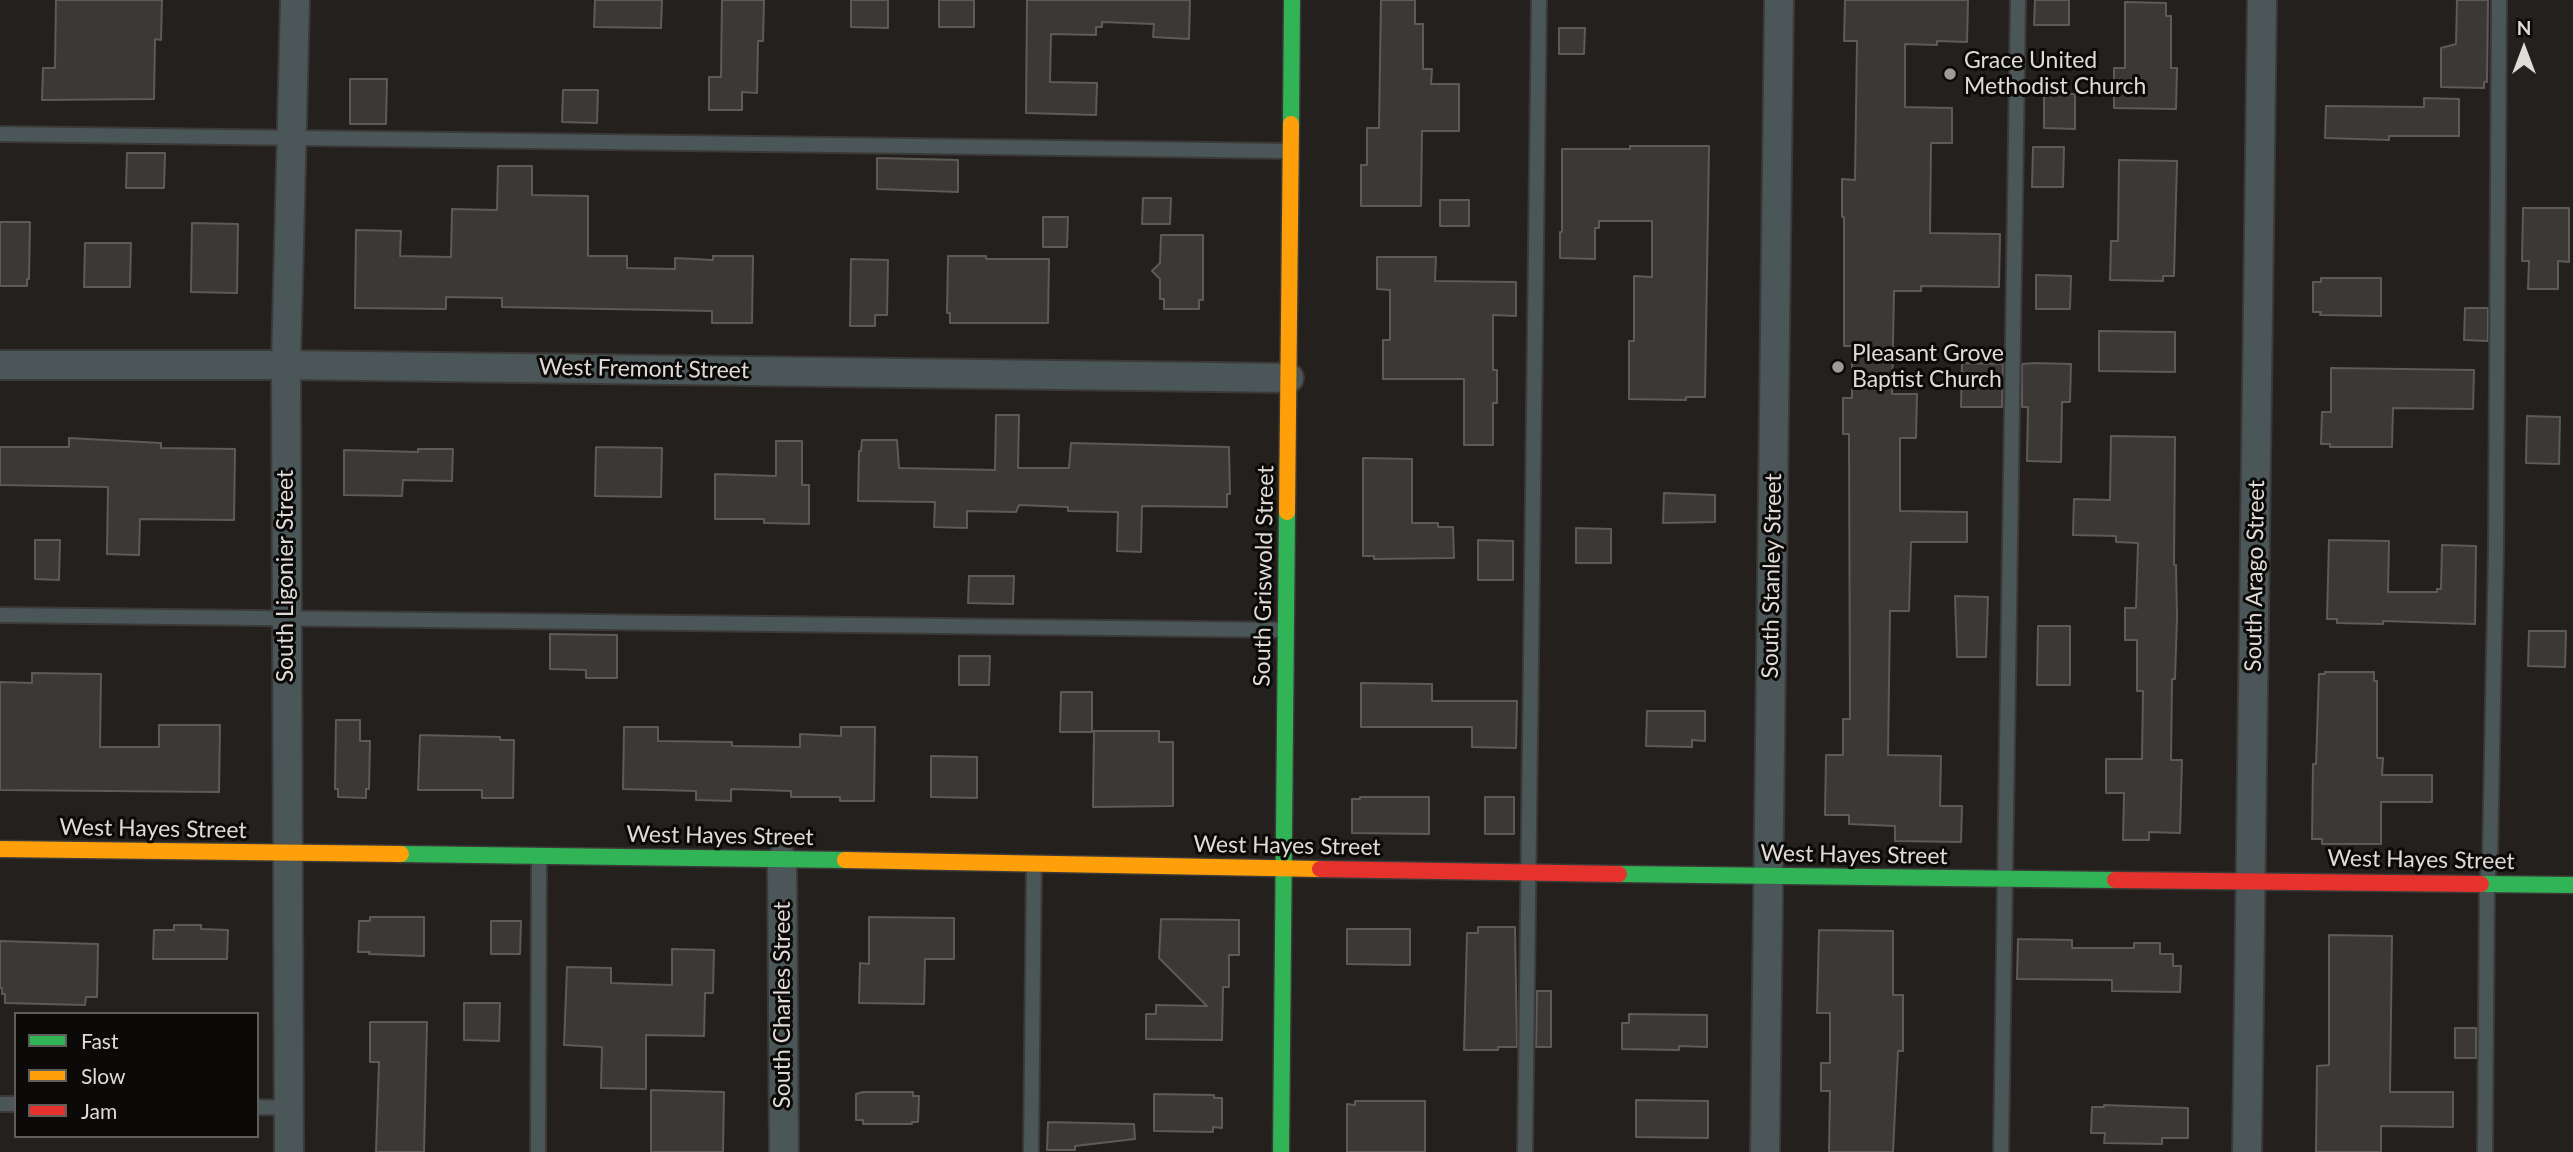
<!DOCTYPE html>
<style>
body{margin:0}
#map{position:relative;width:2573px;height:1152px;overflow:hidden;background:#23201d;font-family:Lato,sans-serif}
canvas{display:block}
.legend{position:absolute;left:14px;top:1012px;width:245px;height:126px;box-sizing:border-box;background:#0c0a08;border:2px solid #605e5b;margin:0;padding:9px 12px;list-style:none;font-size:21px;color:#dfdcd8}
.legend li{display:flex;align-items:center;gap:14px;height:35px}
.legend b{width:35px;border:2px solid #605e5b}
.north{position:absolute;left:2489px;top:14px;width:70px;height:70px;-webkit-text-stroke:5px #0c0a08;paint-order:stroke;rotate:0deg;font-size:19px;font-weight:700;line-height:28px;text-align:center;color:#dfdcd8}
.north::after{content:'';display:block;margin:auto;width:24px;height:32px;background:#dfdcd8;clip-path:polygon(50% 0,100% 100%,50% 72%,0 100%)}
</style>
<div id="map">
<canvas width="2573" height="1152"></canvas>
<ul class="legend">
<li><b style="height:9px;background:#30b455"></b>Fast</li>
<li><b style="height:9px;background:#ff9f0a"></b>Slow</li>
<li><b style="height:9px;background:#e5322d"></b>Jam</li>
</ul>
<div class="north">N</div>
</div>
<script>
const context = document.querySelector('canvas').getContext('2d');
context.lineJoin = 'round';
function fill(path, color) {
  context.fillStyle = color;
  context.fill(path, 'evenodd');
}
function poly(rows) {
  const path = new Path2D();
  for (const r of rows) {
    path.moveTo(r[0], r[1]);
    for (let i = 2; i < r.length; i += 2) path.lineTo(r[i], r[i + 1]);
  }
  return path;
}
function trace(path, color, width, dash) {
  context.strokeStyle = color;
  context.lineWidth = width;
  context.lineCap = dash ? 'butt' : 'round';
  context.setLineDash(dash || []);
  context.stroke(path);
}
function label(font, color, halo, rows, align = 'center') {
  context.font = font + ' Lato,sans-serif';
  context.lineWidth = 6;
  context.setLineDash([]);
  context.textBaseline = 'middle';
  context.strokeStyle = halo;
  context.fillStyle = color;
  for (const [text, x, y, turn = 0] of rows) {
    context.save();
    context.translate(x, y);
    context.rotate((+turn || 0) * Math.PI / 180);
    context.textAlign = isNaN(turn) ? turn : align;
    if (halo) context.strokeText(text, 0, 0);
    context.fillText(text, 0, 0);
    context.restore();
  }
}
const building = poly([
 [56,0,162,0,161,40,155,39,154,99,42,100,43,68,55,68,56,0],
 [595,0,662,0,661,28,594,27,595,0],
 [722,0,764,0,763,41,758,41,757,93,742,92,742,110,709,110,709,77,721,77,722,0],
 [851,0,888,0,888,28,851,27,851,0],
 [939,0,974,0,974,27,939,27,939,0],
 [1027,0,1190,0,1189,39,1153,37,1154,24,1102,22,1102,27,1096,27,1096,35,1051,34,1050,82,1097,83,1096,115,1026,113,1027,0],
 [1381,0,1415,0,1415,24,1423,24,1423,69,1432,69,1431,84,1459,84,1459,131,1422,131,1421,206,1361,206,1361,165,1367,165,1367,128,1379,128,1381,0],
 [1845,0,1968,0,1967,42,1937,41,1937,45,1905,44,1905,107,1952,108,1952,143,1931,143,1930,233,2000,234,1999,287,1921,286,1921,291,1894,291,1892,394,1917,394,1916,438,1900,438,1900,511,1967,512,1967,542,1911,542,1909,611,1890,611,1888,755,1941,756,1940,806,1962,806,1961,842,1895,841,1895,826,1849,824,1849,815,1825,815,1826,755,1843,755,1843,719,1850,719,1849,434,1843,434,1843,398,1852,398,1852,346,1844,346,1844,217,1842,217,1842,179,1855,180,1857,41,1844,41,1845,0],
 [2035,0,2069,0,2069,25,2034,25,2035,0],
 [2457,0,2488,0,2487,82,2484,82,2484,88,2441,87,2441,48,2456,44,2457,0],
 [2125,2,2166,3,2166,16,2171,16,2171,68,2177,68,2176,109,2114,108,2114,68,2125,68,2125,2],
 [1559,28,1585,28,1584,54,1559,54,1559,28],
 [350,79,387,79,386,124,350,124,350,79],
 [563,90,598,90,597,123,562,122,563,90],
 [2044,94,2075,94,2075,129,2044,128,2044,94],
 [2424,98,2459,99,2459,136,2389,136,2389,140,2325,138,2326,106,2424,107,2424,98],
 [1630,146,1709,146,1705,397,1686,397,1686,400,1629,399,1629,341,1634,341,1634,276,1652,277,1652,221,1599,221,1599,228,1595,228,1595,259,1560,258,1560,232,1562,232,1562,149,1630,149,1630,146],
 [2033,147,2064,147,2063,187,2032,187,2033,147],
 [127,153,165,153,164,188,126,188,127,153],
 [877,158,958,160,958,192,877,189,877,158],
 [2119,160,2177,161,2174,276,2163,276,2163,281,2110,280,2111,241,2118,241,2119,160],
 [498,166,532,166,532,195,588,196,588,256,627,256,627,268,675,269,675,258,713,260,713,256,753,256,752,323,712,323,712,311,502,307,502,298,446,297,446,309,355,308,356,230,401,231,400,256,451,257,452,209,497,210,498,166],
 [1143,198,1171,198,1170,224,1142,224,1143,198],
 [1440,200,1469,200,1469,226,1440,226,1440,200],
 [2523,208,2569,208,2569,262,2558,261,2558,289,2528,289,2529,261,2522,261,2523,208],
 [1043,217,1068,217,1067,247,1043,247,1043,217],
 [0,222,30,222,29,279,27,279,27,286,0,286,0,222],
 [192,223,238,224,237,293,191,292,192,223],
 [1161,235,1203,235,1203,300,1199,300,1199,309,1164,309,1164,299,1160,299,1160,279,1152,271,1160,263,1161,235],
 [85,243,131,243,130,287,84,287,85,243],
 [948,256,986,256,986,259,1049,259,1048,323,950,323,950,313,947,313,948,256],
 [1377,257,1436,257,1435,281,1516,282,1516,316,1493,315,1493,370,1497,370,1497,403,1493,403,1493,445,1464,445,1464,379,1383,379,1383,340,1390,340,1390,290,1377,289,1377,257],
 [851,259,888,260,887,315,875,315,875,326,850,326,851,259],
 [2036,275,2071,276,2070,309,2036,309,2036,275],
 [2321,278,2381,278,2381,316,2320,315,2321,312,2313,312,2313,282,2321,282,2321,278],
 [2465,308,2488,308,2488,341,2464,340,2465,308],
 [2099,331,2175,332,2175,372,2099,371,2099,331],
 [1962,363,2003,364,2002,407,1961,407,1962,363],
 [2035,363,2071,364,2070,402,2062,402,2061,462,2027,461,2028,407,2022,407,2022,364,2035,363],
 [2331,368,2474,370,2473,409,2393,408,2392,447,2330,447,2330,444,2321,444,2322,412,2331,412,2331,368],
 [996,415,1019,415,1018,468,1069,468,1071,443,1229,447,1230,494,1227,494,1227,507,1142,506,1141,552,1117,551,1118,512,1068,511,1068,507,1019,505,1016,512,967,511,967,528,934,527,935,502,858,501,859,451,861,451,862,440,897,440,899,468,995,470,996,415],
 [2527,416,2560,417,2559,464,2526,463,2527,416],
 [2111,436,2175,437,2174,565,2176,565,2177,617,2175,679,2172,679,2171,760,2182,760,2180,833,2149,832,2149,840,2123,840,2124,793,2106,793,2106,759,2142,759,2143,691,2137,691,2137,640,2125,640,2125,608,2136,608,2138,543,2116,542,2116,536,2073,535,2074,499,2110,500,2111,436],
 [69,438,161,443,161,448,235,449,234,520,140,519,139,555,107,554,108,487,0,485,0,447,69,447,69,438],
 [776,441,802,441,802,485,809,485,809,524,764,523,764,519,715,519,715,474,776,476,776,441],
 [596,447,662,448,661,497,595,496,596,447],
 [418,449,453,449,452,481,403,480,402,496,344,495,344,450,418,452,418,449],
 [1363,458,1412,459,1412,523,1438,523,1438,527,1453,527,1454,558,1374,559,1374,556,1363,556,1363,458],
 [1664,493,1715,495,1715,522,1663,523,1664,493],
 [1576,528,1611,529,1611,563,1576,563,1576,528],
 [35,540,60,540,59,580,35,579,35,540],
 [1478,540,1513,541,1513,580,1478,580,1478,540],
 [2329,540,2389,541,2388,592,2437,592,2437,589,2441,589,2442,545,2476,546,2475,624,2383,621,2383,624,2337,623,2337,619,2327,619,2329,540],
 [969,576,1014,576,1013,604,968,603,969,576],
 [1955,596,1988,597,1986,657,1957,657,1955,596],
 [2038,626,2070,626,2070,685,2037,685,2038,626],
 [2529,631,2566,631,2565,667,2528,666,2529,631],
 [550,634,617,635,617,678,586,678,586,670,550,669,550,634],
 [959,656,990,656,989,685,959,685,959,656],
 [2325,672,2374,672,2374,681,2377,681,2377,758,2383,758,2382,775,2432,775,2432,802,2381,802,2381,844,2322,844,2322,839,2312,839,2313,764,2316,764,2319,674,2325,674,2325,672],
 [32,673,101,674,100,747,159,747,159,725,220,725,219,792,0,790,0,682,32,683,32,673],
 [1361,683,1432,684,1432,701,1517,701,1516,748,1472,747,1472,727,1361,727,1361,683],
 [1061,692,1092,692,1092,732,1060,732,1061,692],
 [1647,711,1705,711,1705,741,1692,740,1692,747,1646,746,1647,711],
 [336,720,360,720,360,741,370,741,369,789,366,789,366,798,338,797,338,789,335,789,336,720],
 [624,727,658,727,658,741,732,742,732,746,800,747,800,734,841,736,841,727,875,727,874,801,840,801,840,797,791,797,791,791,731,789,731,801,696,800,696,791,623,789,624,727],
 [1094,731,1159,731,1159,742,1173,742,1173,806,1093,807,1094,731],
 [420,735,500,737,500,740,514,740,513,798,482,798,482,790,418,790,420,735],
 [931,756,977,757,977,798,931,797,931,756],
 [1360,797,1429,797,1429,834,1352,833,1352,799,1360,799,1360,797],
 [1485,797,1514,797,1514,834,1485,834,1485,797],
 [370,917,424,917,424,956,369,954,370,952,358,952,359,921,370,921,370,917],
 [869,917,954,918,954,959,925,959,924,1004,859,1003,860,963,869,964,869,917],
 [1161,919,1239,920,1239,955,1229,955,1229,987,1223,987,1222,1040,1146,1039,1146,1014,1156,1014,1156,1005,1207,1006,1159,958,1161,919],
 [491,921,521,921,520,954,491,954,491,921],
 [174,925,201,925,201,929,228,930,227,959,153,959,154,930,174,930,174,925],
 [1478,927,1515,927,1517,1047,1498,1047,1498,1050,1464,1050,1467,933,1478,933,1478,927],
 [1347,929,1410,929,1410,965,1347,964,1347,929],
 [1819,930,1893,931,1893,995,1903,995,1903,1051,1898,1051,1893,1152,1829,1152,1830,1091,1821,1091,1821,1063,1830,1063,1830,1013,1817,1013,1819,930],
 [2329,935,2392,936,2390,1092,2453,1092,2453,1127,2381,1126,2381,1152,2316,1152,2317,1066,2329,1065,2329,935],
 [2018,939,2072,940,2072,948,2134,948,2134,943,2160,943,2160,954,2173,954,2173,966,2181,966,2180,992,2112,991,2112,980,2017,979,2018,939],
 [0,941,98,944,97,997,86,997,85,1005,5,1003,5,994,2,994,2,988,0,988,0,941],
 [672,949,714,950,713,993,705,993,704,1036,646,1035,646,1089,601,1088,602,1047,564,1045,567,967,611,968,611,983,672,985,672,949],
 [1537,991,1551,991,1551,1047,1536,1047,1537,991],
 [464,1003,500,1003,499,1041,464,1040,464,1003],
 [1629,1014,1707,1015,1707,1047,1679,1046,1679,1050,1622,1049,1622,1023,1629,1023,1629,1014],
 [370,1022,427,1022,424,1152,376,1152,379,1062,370,1062,370,1022],
 [2455,1028,2476,1028,2476,1058,2455,1058,2455,1028],
 [651,1090,724,1092,723,1152,651,1152,651,1090],
 [863,1092,913,1092,913,1096,919,1096,918,1122,912,1122,912,1124,863,1124,863,1120,856,1120,856,1094,863,1092],
 [1154,1094,1214,1095,1214,1098,1222,1098,1222,1128,1213,1127,1213,1132,1154,1131,1154,1094],
 [1636,1100,1708,1101,1708,1138,1636,1137,1636,1100],
 [1355,1101,1425,1101,1425,1152,1347,1152,1347,1104,1355,1105,1355,1101],
 [2104,1105,2188,1108,2188,1138,2162,1138,2162,1144,2104,1143,2105,1133,2091,1133,2092,1107,2104,1107,2104,1105],
 [1048,1122,1134,1124,1135,1139,1075,1146,1075,1150,1047,1150,1048,1122]
]);
const lane = poly([
 [0,134,1289,151],
 [0,615,1283,630],
 [0,1104,16,1104],
 [257,1107,288,1108],
 [538,1152,539,857],
 [1031,1152,1034,865],
 [1525,1152,1539,0],
 [2001,1152,2018,0],
 [2485,1152,2487,883,2490,855,2496,549,2499,0]
]);
const street = poly([
 [0,365,286,365,1289,378],
 [782,859,784,1152],
 [289,1152,286,365,295,0],
 [1765,1152,1779,0],
 [2247,1152,2262,0]
]);
const fast = poly([
 [1291,124,1292,0],
 [401,854,845,860],
 [1619,874,2115,880],
 [2481,884,2573,885],
 [1281,1152,1287,512]
]);
const slow = poly([
 [1287,512,1291,124],
 [0,849,401,854],
 [845,860,1320,869]
]);
const jam = poly([
 [1320,869,1619,874],
 [2115,880,2481,884]
]);
const markers = [
 [1950,74,7,"#9d9a97"],
 [1838,367,7,"#9d9a97"]
];
const poiNames = [
 ["Grace United",1964,61],
 ["Methodist Church",1964,87],
 ["Pleasant Grove",1852,354],
 ["Baptist Church",1852,380]
];
const streetNames = [
 ["West Fremont Street",644,369,1],
 ["South Ligonier Street",286,576,-90],
 ["South Griswold Street",1264,576,-89],
 ["South Stanley Street",1772,576,-89],
 ["South Arago Street",2255,576,-89],
 ["West Hayes Street",153,829,1],
 ["West Hayes Street",720,836,1],
 ["West Hayes Street",1287,846,1],
 ["West Hayes Street",1854,855,1],
 ["West Hayes Street",2421,860,1],
 ["South Charles Street",783,1005,-90]
];
fill(building, '#3b3836');
trace(building, '#5d5a58', 2);
trace(lane, '#3c3a38', 18);
trace(street, '#3c3a38', 32);
trace(fast, '#3c3a38', 19);
trace(slow, '#3c3a38', 19);
trace(jam, '#3c3a38', 19);
trace(lane, '#4a5658', 14);
trace(street, '#4a5658', 28);
trace(fast, '#30b455', 16);
trace(slow, '#ff9f0a', 16);
trace(jam, '#e5322d', 16);
for (const [x, y, r, color] of markers) {
  const dot = new Path2D();
  dot.arc(x, y, r, 0, 2 * Math.PI);
  context.fillStyle = color;
  context.fill(dot);
  trace(dot, '#0c0a08', 2.5);
}
label('23px', '#dfdcd8', '#0c0a08', poiNames, 'left');
label('23px', '#dfdcd8', '#0c0a08', streetNames);
</script>
